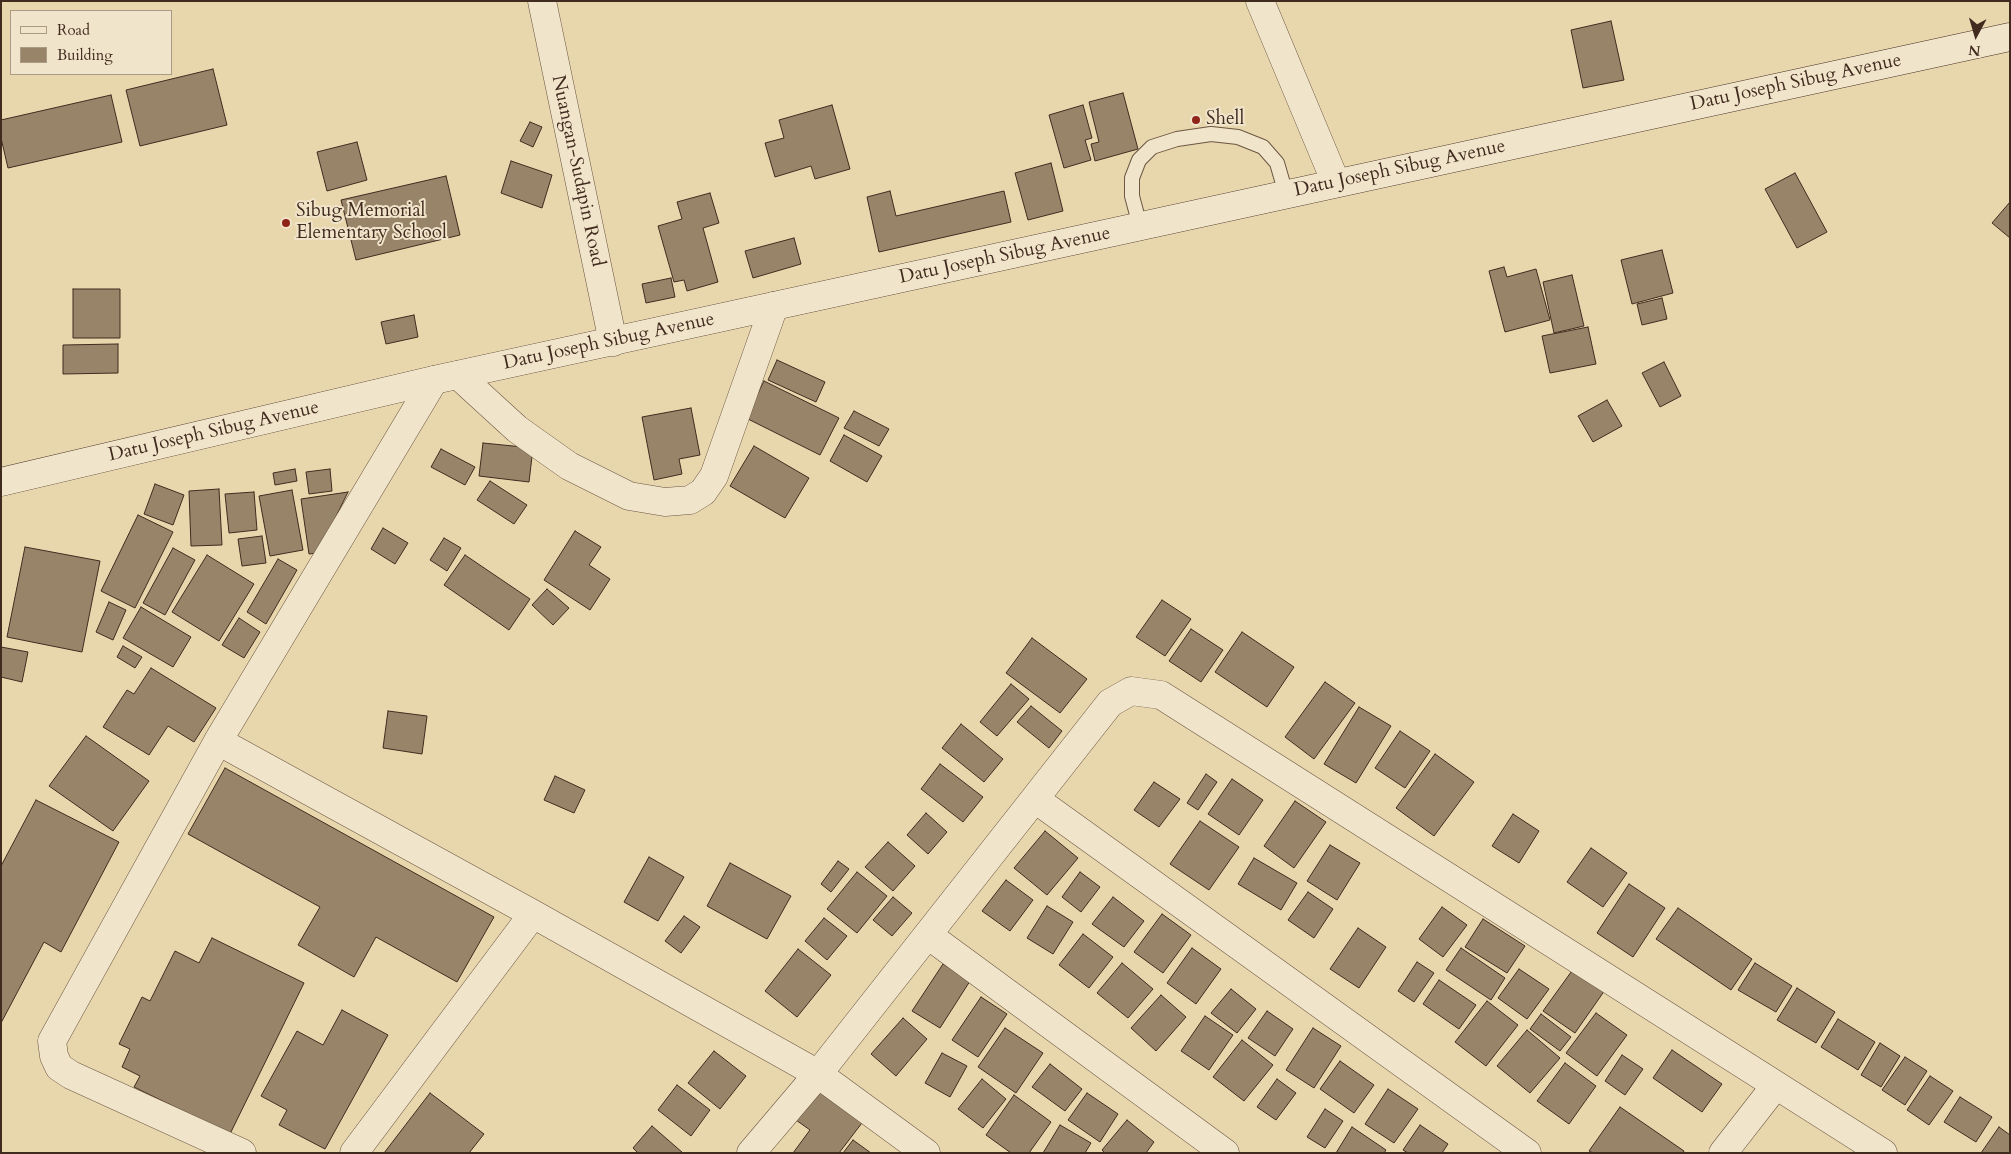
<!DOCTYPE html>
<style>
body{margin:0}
#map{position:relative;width:2011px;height:1154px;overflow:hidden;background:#e8d6ad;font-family:Cardo,serif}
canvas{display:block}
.frame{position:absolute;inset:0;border:2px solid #412b1f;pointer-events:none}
.legend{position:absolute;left:10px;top:10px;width:162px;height:65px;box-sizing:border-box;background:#f0e4ca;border:1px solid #aa9a86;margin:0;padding:6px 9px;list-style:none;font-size:15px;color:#412b1f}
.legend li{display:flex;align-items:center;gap:10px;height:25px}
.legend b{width:25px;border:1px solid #aa9a86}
.north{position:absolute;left:1951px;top:10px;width:50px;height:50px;-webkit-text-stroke:4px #f0e4ca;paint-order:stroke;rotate:186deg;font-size:14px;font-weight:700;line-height:20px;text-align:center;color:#412b1f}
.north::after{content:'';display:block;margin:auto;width:18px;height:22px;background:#412b1f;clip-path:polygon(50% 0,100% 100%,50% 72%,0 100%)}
</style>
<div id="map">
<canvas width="2011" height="1154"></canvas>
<div class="frame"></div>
<ul class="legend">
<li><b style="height:6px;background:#f0e4ca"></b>Road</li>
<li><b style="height:14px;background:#988469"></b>Building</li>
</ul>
<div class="north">N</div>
</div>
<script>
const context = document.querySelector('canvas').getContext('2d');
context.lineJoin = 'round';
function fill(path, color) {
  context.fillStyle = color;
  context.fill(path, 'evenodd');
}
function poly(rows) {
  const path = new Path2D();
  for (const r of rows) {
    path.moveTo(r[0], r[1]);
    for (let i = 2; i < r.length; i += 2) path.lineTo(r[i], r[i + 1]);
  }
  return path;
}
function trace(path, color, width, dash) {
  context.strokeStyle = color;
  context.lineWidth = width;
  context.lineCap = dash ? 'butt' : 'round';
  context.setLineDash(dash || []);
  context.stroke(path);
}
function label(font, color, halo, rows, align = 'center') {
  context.font = font + ' Cardo,serif';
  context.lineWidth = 4;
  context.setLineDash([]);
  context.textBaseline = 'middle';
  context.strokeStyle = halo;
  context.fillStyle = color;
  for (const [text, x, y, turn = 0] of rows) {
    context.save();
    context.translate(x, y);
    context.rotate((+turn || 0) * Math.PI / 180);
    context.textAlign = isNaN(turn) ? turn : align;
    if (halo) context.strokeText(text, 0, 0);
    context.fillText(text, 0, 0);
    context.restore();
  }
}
const building = poly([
 [1611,21,1624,80,1583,88,1571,30,1611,21],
 [213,69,227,125,140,146,126,90,213,69],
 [1123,93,1138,149,1095,161,1091,144,1099,142,1089,102,1123,93],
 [111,95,122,142,8,168,1,138,1,120,111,95],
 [832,105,850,169,815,179,811,166,775,177,765,143,784,138,779,120,832,105],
 [1083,105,1092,138,1085,140,1091,160,1064,168,1049,115,1083,105],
 [530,122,542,127,533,147,520,141,530,122],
 [357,142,367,180,327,191,317,152,357,142],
 [511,161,552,175,542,208,501,193,511,161],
 [1051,163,1063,211,1028,220,1015,173,1051,163],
 [1795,173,1827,232,1797,248,1765,189,1795,173],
 [446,176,460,235,356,260,341,200,446,176],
 [890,191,896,216,1004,191,1011,222,879,252,867,197,890,191],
 [710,193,719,223,703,228,718,282,687,291,684,280,674,282,658,226,682,219,677,202,710,193],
 [2010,202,2010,238,1992,223,2010,202],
 [794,238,801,264,753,278,745,251,794,238],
 [1662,250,1673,293,1632,304,1621,260,1662,250],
 [1504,267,1507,277,1536,269,1550,320,1505,332,1489,271,1504,267],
 [1572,275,1584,326,1554,333,1543,282,1572,275],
 [671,278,675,297,646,303,642,284,671,278],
 [73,289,120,289,120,338,73,338,73,289],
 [1662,298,1667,319,1642,325,1637,304,1662,298],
 [414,315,418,337,386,344,381,322,414,315],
 [1588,327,1596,364,1550,373,1542,336,1588,327],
 [118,344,118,373,63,374,63,345,118,344],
 [777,360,825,382,816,402,768,380,777,360],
 [1664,362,1681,396,1660,407,1642,373,1664,362],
 [764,381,839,418,820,455,746,418,764,381],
 [1607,400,1622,426,1593,442,1578,416,1607,400],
 [691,408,700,455,679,459,682,474,654,480,642,417,691,408],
 [854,411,889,429,879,446,844,428,854,411],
 [844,435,882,456,867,482,830,461,844,435],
 [483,443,533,448,529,482,479,476,483,443],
 [754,446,809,478,785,518,730,486,754,446],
 [441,449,475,467,465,485,431,467,441,449],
 [295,469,297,481,275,485,273,473,295,469],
 [330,469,332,491,309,494,306,472,330,469],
 [490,481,527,505,514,524,477,500,490,481],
 [155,484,184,495,173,525,144,514,155,484],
 [219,489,222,545,191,546,189,491,219,489],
 [292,490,303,550,270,556,259,496,292,490],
 [254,492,257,530,229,533,225,494,254,492],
 [348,492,318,553,309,554,301,499,348,492],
 [138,515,173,532,135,608,101,591,138,515],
 [383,528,408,543,395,564,371,549,383,528],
 [575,531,601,547,589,565,610,579,590,610,544,580,575,531],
 [262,536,266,563,242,566,238,539,262,536],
 [444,538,461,548,447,571,430,560,444,538],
 [25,547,100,561,82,652,7,637,25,547],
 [173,548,195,560,165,615,143,603,173,548],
 [207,555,254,584,219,641,172,612,207,555],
 [465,555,530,599,509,630,444,585,465,555],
 [278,559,297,570,266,624,247,612,278,559],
 [547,589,569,608,553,625,532,605,547,589],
 [1162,600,1191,619,1165,656,1136,637,1162,600],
 [109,602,126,610,113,640,96,632,109,602],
 [141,607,191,637,173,667,123,638,141,607],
 [239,618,260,632,244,658,222,645,239,618],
 [1191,629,1223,650,1201,682,1169,661,1191,629],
 [1242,632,1294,667,1267,707,1215,672,1242,632],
 [1032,638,1087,679,1060,713,1006,673,1032,638],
 [123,646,142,657,135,668,117,657,123,646],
 [1,647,28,652,22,682,1,677,1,647],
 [151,668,216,708,194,742,168,726,149,755,103,727,127,690,134,694,151,668],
 [1325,682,1355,703,1314,759,1285,737,1325,682],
 [1011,684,1029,699,997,736,980,722,1011,684],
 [1031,706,1062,731,1049,748,1017,722,1031,706],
 [1359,707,1391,726,1356,783,1324,764,1359,707],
 [388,711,427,716,422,754,383,748,388,711],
 [961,724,1003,759,984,782,942,748,961,724],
 [1400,731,1430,751,1405,788,1375,768,1400,731],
 [86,736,149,781,113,831,49,786,86,736],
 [1435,754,1474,782,1434,836,1396,808,1435,754],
 [940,764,983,797,963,822,921,789,940,764],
 [225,768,494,917,457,982,376,937,354,977,298,945,320,907,188,834,225,768],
 [1206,774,1217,782,1198,810,1187,803,1206,774],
 [555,776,585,790,574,813,544,800,555,776],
 [1232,779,1263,800,1239,835,1208,814,1232,779],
 [1154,782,1180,799,1159,827,1134,810,1154,782],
 [36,800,119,842,61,952,44,942,1,1023,1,866,36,800],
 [1295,801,1326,822,1294,868,1264,846,1295,801],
 [926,813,947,832,928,854,907,835,926,813],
 [1513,814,1539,831,1519,863,1492,846,1513,814],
 [1200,821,1239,847,1209,890,1170,864,1200,821],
 [1045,831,1078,858,1047,895,1014,868,1045,831],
 [888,842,915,866,893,891,865,867,888,842],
 [1330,845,1360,863,1337,900,1307,881,1330,845],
 [1591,848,1627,873,1603,907,1567,882,1591,848],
 [649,857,684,877,658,921,624,902,649,857],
 [1254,858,1297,883,1281,910,1238,884,1254,858],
 [838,861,849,869,831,892,821,884,838,861],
 [730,863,791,896,767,939,707,906,730,863],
 [857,872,887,896,857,933,827,909,857,872],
 [1080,872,1100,887,1081,912,1062,897,1080,872],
 [1006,880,1033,900,1010,931,982,911,1006,880],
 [1629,884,1665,908,1633,957,1597,933,1629,884],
 [1308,892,1333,909,1314,938,1288,920,1308,892],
 [893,897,912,913,892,936,873,920,893,897],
 [1113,897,1144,921,1124,947,1092,924,1113,897],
 [1047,906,1073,922,1053,954,1027,938,1047,906],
 [1442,907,1467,925,1443,957,1419,939,1442,907],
 [1678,908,1752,959,1731,990,1656,939,1678,908],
 [1162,914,1191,935,1163,973,1134,952,1162,914],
 [684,916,700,927,681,953,665,941,684,916],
 [824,918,847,936,827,960,805,941,824,918],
 [1483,919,1525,946,1507,973,1465,947,1483,919],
 [1358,928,1386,947,1359,988,1330,969,1358,928],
 [1083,934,1113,957,1089,988,1059,965,1083,934],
 [212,938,304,983,230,1134,134,1087,140,1076,122,1067,130,1049,119,1044,142,997,150,1001,175,951,199,963,212,938],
 [1192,948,1221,969,1196,1004,1167,983,1192,948],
 [1461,948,1505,978,1491,1000,1446,970,1461,948],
 [798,949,831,975,797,1017,765,991,798,949],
 [1417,962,1434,973,1414,1002,1398,991,1417,962],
 [1122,963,1153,989,1128,1018,1097,993,1122,963],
 [1755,963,1792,986,1776,1012,1738,990,1755,963],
 [943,964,970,981,940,1028,912,1011,943,964],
 [1574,968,1605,990,1575,1033,1543,1011,1574,968],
 [1519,969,1549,989,1527,1019,1498,998,1519,969],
 [1439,980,1476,1005,1459,1029,1423,1004,1439,980],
 [1797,988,1835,1012,1816,1043,1777,1020,1797,988],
 [1231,989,1256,1009,1237,1033,1211,1013,1231,989],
 [1161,995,1186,1017,1156,1051,1131,1028,1161,995],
 [981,997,1007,1014,978,1057,952,1040,981,997],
 [1487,1001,1518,1025,1486,1066,1455,1042,1487,1001],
 [342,1010,388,1035,325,1149,279,1125,287,1110,261,1096,297,1031,323,1045,342,1010],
 [1267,1011,1293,1029,1275,1056,1248,1038,1267,1011],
 [1596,1013,1627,1035,1597,1076,1566,1053,1596,1013],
 [1541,1014,1571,1037,1560,1051,1530,1029,1541,1014],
 [1205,1016,1233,1035,1209,1070,1181,1051,1205,1016],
 [903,1018,927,1039,896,1076,871,1054,903,1018],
 [1838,1019,1875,1042,1858,1070,1821,1047,1838,1019],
 [1005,1028,1043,1053,1016,1093,978,1067,1005,1028],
 [1313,1028,1341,1046,1314,1088,1286,1070,1313,1028],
 [1527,1030,1560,1058,1530,1093,1497,1066,1527,1030],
 [1242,1040,1273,1065,1244,1101,1213,1077,1242,1040],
 [1880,1043,1900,1056,1881,1087,1861,1075,1880,1043],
 [1672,1050,1722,1084,1702,1112,1653,1078,1672,1050],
 [714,1051,746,1076,720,1109,688,1083,714,1051],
 [942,1053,967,1066,950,1097,925,1083,942,1053],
 [1622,1055,1643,1069,1625,1095,1605,1081,1622,1055],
 [1905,1057,1927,1071,1905,1105,1882,1090,1905,1057],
 [1340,1061,1374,1085,1354,1113,1320,1089,1340,1061],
 [1565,1063,1596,1086,1569,1124,1537,1101,1565,1063],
 [1050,1064,1082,1089,1065,1111,1032,1087,1050,1064],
 [1930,1076,1953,1091,1929,1125,1907,1110,1930,1076],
 [982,1079,1006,1099,983,1128,958,1109,982,1079],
 [1277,1079,1296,1093,1276,1120,1257,1107,1277,1079],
 [814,1082,865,1119,839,1153,793,1153,810,1130,789,1115,814,1082],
 [677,1085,710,1110,691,1136,658,1110,677,1085],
 [1388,1089,1418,1109,1394,1143,1365,1124,1388,1089],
 [430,1093,484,1134,469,1153,384,1153,430,1093],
 [1087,1093,1118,1114,1100,1142,1068,1120,1087,1093],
 [1014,1095,1051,1122,1029,1153,1011,1153,986,1135,1014,1095],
 [1960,1097,1992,1117,1976,1142,1944,1122,1960,1097],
 [1620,1107,1684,1151,1683,1153,1593,1153,1589,1151,1620,1107],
 [1325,1109,1343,1121,1325,1148,1307,1137,1325,1109],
 [1127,1120,1154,1142,1146,1153,1105,1153,1102,1150,1127,1120],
 [1060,1125,1091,1143,1085,1153,1043,1153,1060,1125],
 [1420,1125,1448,1144,1442,1153,1408,1153,1403,1150,1420,1125],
 [652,1126,683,1153,638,1153,633,1148,652,1126],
 [1352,1127,1386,1150,1384,1153,1336,1153,1352,1127],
 [1999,1127,2010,1135,2010,1153,1981,1153,1999,1127],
 [853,1140,871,1153,843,1153,853,1140]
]);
const service = poly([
 [1140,226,1132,196,1132,178,1139,160,1152,147,1177,139,1211,134,1238,137,1263,147,1277,163,1286,194]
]);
const minor = poly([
 [1260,1,1336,183],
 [458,375,517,429,569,466,629,496,665,502,690,500,703,492,714,476,774,306],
 [218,741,533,914,818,1074,926,1153],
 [1035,799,1527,1153],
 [928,935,1225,1153],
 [242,1153,71,1075,59,1067,54,1056,52,1041,218,741,434,380],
 [354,1153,533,914],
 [751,1153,818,1074,1110,703,1131,691,1161,695,1883,1153],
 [1723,1153,1776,1085]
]);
const tertiary = poly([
 [542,1,613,342]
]);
const secondary = poly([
 [1,482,434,380,2010,37]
]);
const markers = [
 [1196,120,5,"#8f2418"],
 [286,223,5,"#8f2418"]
];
const streetNames = [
 ["Datu Joseph Sibug Avenue",1796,83,-12],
 ["Datu Joseph Sibug Avenue",1400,169,-12],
 ["Nuangan-Sudapin Road",577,171,78],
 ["Datu Joseph Sibug Avenue",1005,256,-12],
 ["Datu Joseph Sibug Avenue",609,342,-12],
 ["Datu Joseph Sibug Avenue",214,432,-13]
];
const poiNames = [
 ["Shell",1206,120],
 ["Sibug Memorial",296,212],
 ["Elementary School",296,234]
];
fill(building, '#988469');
trace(building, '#412b1f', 1);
trace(service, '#6b5642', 16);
trace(minor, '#6b5642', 29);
trace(tertiary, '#6b5642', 29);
trace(secondary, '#412b1f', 29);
trace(service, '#f0e4ca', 14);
trace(minor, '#f0e4ca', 28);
trace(tertiary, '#f0e4ca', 28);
trace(secondary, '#f0e4ca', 28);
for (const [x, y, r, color] of markers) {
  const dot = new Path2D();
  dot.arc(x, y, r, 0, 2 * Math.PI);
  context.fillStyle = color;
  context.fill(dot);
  trace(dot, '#f0e4ca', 2);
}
label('19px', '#412b1f', '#f0e4ca', streetNames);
label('19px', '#412b1f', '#f0e4ca', poiNames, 'left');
</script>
